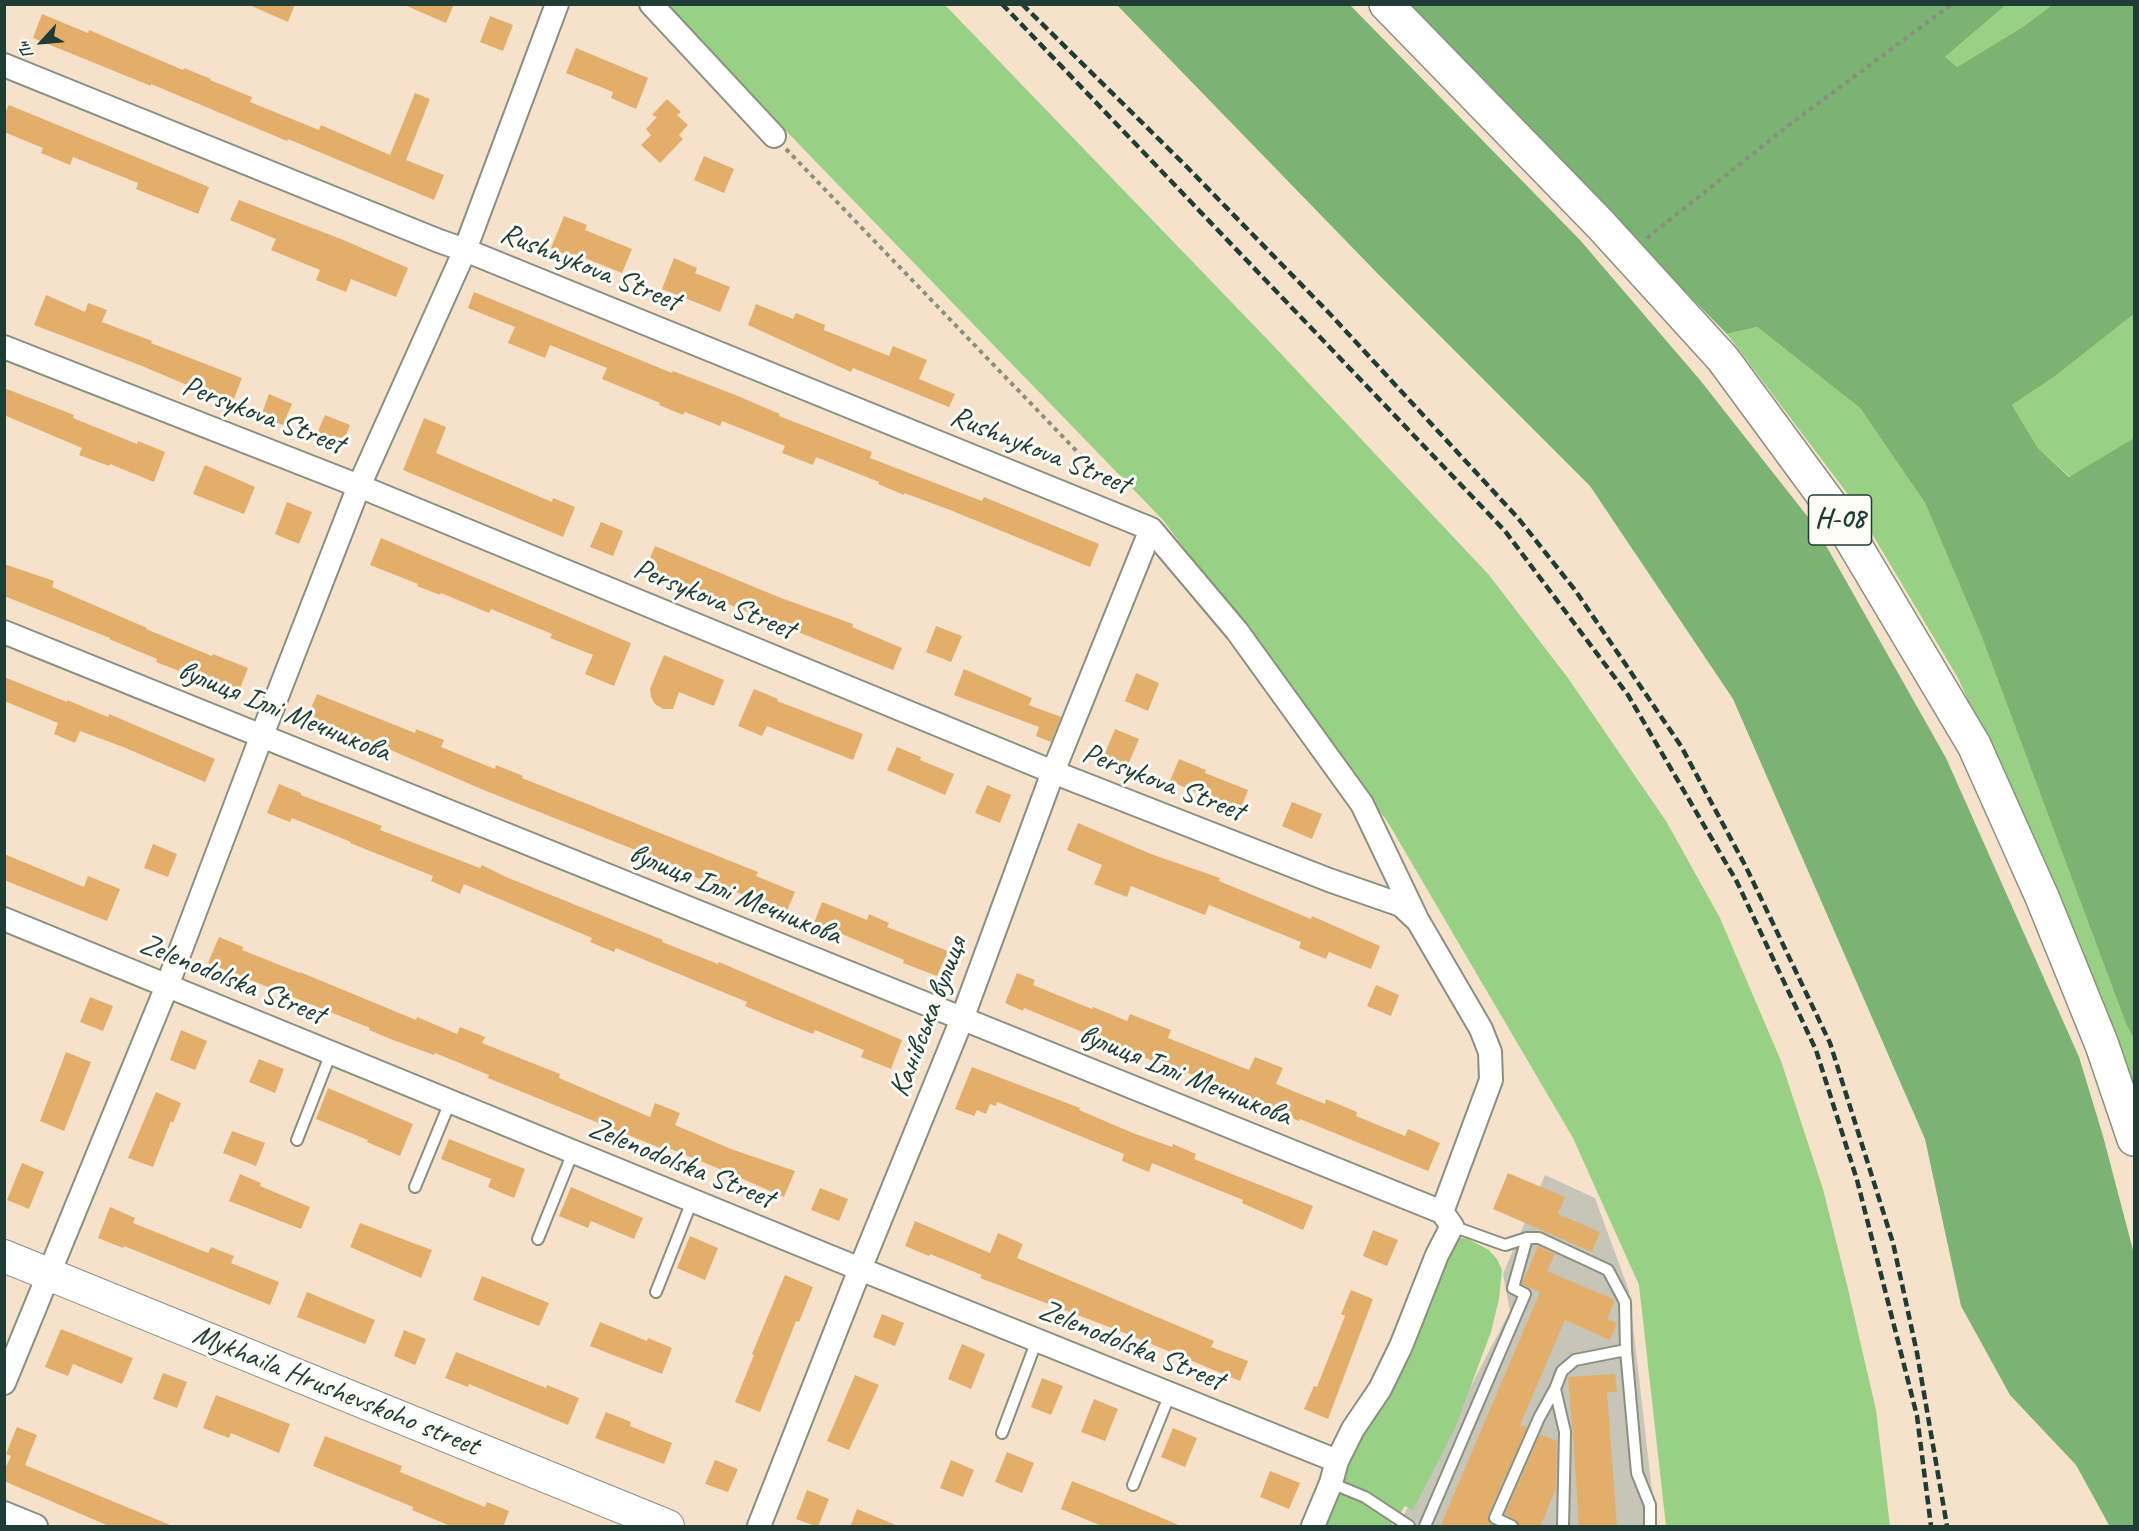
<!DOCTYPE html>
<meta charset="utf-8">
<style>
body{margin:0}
#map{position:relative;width:2139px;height:1531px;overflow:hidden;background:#f6e2cb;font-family:Caveat,sans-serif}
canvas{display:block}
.frame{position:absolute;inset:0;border:6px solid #1f3d34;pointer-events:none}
.north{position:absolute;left:12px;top:12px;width:60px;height:60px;-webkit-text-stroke:4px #fdfcf7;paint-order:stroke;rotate:244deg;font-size:16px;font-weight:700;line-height:24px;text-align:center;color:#1f3d34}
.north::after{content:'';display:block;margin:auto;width:21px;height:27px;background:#1f3d34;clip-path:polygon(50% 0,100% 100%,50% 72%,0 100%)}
</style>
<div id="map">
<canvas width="2139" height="1531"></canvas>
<div class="frame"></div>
<div class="north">Пн</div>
</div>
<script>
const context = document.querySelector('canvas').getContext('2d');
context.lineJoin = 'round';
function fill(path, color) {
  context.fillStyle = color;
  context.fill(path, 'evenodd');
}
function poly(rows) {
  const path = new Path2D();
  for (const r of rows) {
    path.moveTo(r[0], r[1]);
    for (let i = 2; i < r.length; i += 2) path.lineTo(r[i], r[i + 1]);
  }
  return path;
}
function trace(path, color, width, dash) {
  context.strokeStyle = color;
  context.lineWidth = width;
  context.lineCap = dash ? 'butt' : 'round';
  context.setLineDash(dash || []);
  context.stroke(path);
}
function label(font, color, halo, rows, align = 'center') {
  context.font = font + ' Caveat,sans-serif';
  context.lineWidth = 6;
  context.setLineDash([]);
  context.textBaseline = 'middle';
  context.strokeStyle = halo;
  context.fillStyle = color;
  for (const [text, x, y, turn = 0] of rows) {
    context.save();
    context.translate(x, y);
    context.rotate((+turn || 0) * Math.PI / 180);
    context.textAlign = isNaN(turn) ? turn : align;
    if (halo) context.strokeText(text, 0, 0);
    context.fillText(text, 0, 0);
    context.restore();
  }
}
const industrial = poly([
 [1545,1175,1595,1198,1629,1291,1656,1526,1398,1526,1510,1311,1503,1274]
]);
const green = poly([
 [664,5,945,5,1268,340,1489,575,1568,678,1666,821,1720,918,1781,1061,1823,1189,1848,1289,1876,1410,1890,1526,1666,1526,1639,1285,1573,1138,1387,821,1163,520],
 [2006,5,2052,5,2021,28,1957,67,1944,58],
 [2134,314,2134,438,2070,477,2038,448,2012,405,2054,377],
 [1757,327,1860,408,1925,503,1981,635,2126,1024,2134,1039,2134,1091,2094,979,1958,678,1850,497,1727,334],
 [1462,1238,1468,1239,1489,1250,1497,1259,1502,1270,1499,1299,1491,1332,1455,1428,1413,1510,1405,1506,1399,1515,1345,1484,1341,1480,1340,1468,1452,1240],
 [1342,1494,1367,1504,1390,1520,1393,1526,1318,1526,1336,1495]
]);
const forest = poly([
 [1117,5,1350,5,1580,240,1700,380,1815,526,1946,758,2079,1057,2103,1136,2134,1254,2134,1526,2111,1526,2109,1525,2076,1465,2010,1395,1961,1306,1925,1139,1733,699,1590,486,1379,275],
 [1403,5,2006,5,1945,57,1957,67,2021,28,2052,5,2134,5,2134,314,2054,377,2012,405,2038,448,2069,477,2134,438,2134,1039,2126,1024,1981,635,1925,503,1860,408,1757,327,1727,334]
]);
const building = poly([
 [247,4,295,4,288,22],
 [402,4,454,4,446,23],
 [42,14,88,33,89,30,183,70,184,68,211,79,210,80,252,97,250,102,319,130,321,125,390,155,415,93,430,99,406,160,444,175,434,200,288,139,287,141,151,84,151,86,33,38],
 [490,16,513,25,503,51,480,42],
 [576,48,648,78,636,109,611,98,613,92,566,73],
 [667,99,681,112,677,115,688,125,679,135,683,139,660,163,641,145,651,135,646,129,657,117,652,115],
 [9,105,209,187,198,214,136,189,138,183,73,157,70,165,41,153,43,148,4,132,4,115],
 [704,156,734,169,724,193,694,180],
 [239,200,341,239,408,268,396,297,351,279,346,292,316,280,320,270,271,250,276,239,230,220],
 [564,216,587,225,585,230,632,249,622,273,575,254,574,258,551,248],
 [674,258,697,268,695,273,730,287,720,312,662,289],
 [474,292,672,373,673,371,733,394,780,414,779,416,872,452,870,458,982,501,984,497,1099,544,1090,567,950,510,904,493,904,495,878,484,879,482,816,457,813,465,782,453,785,446,722,421,720,426,685,412,683,415,659,405,660,403,602,379,607,368,550,345,545,358,508,343,515,327,468,308],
 [46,295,85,312,88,303,107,310,102,322,152,341,151,343,242,378,232,404,142,366,34,325],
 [756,304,793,319,796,313,825,325,824,330,889,356,893,346,927,360,919,379,955,394,949,407,853,368,851,372,748,325],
 [4,388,74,415,73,418,137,444,138,441,165,452,154,482,110,464,109,466,79,455,82,448,4,415],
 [269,394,292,404,283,425,261,416],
 [325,415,350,425,341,448,315,438],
 [424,418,446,427,436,453,552,502,553,498,575,507,563,537,403,470],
 [205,465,255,487,244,514,193,494],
 [287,502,312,512,299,544,275,534],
 [601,522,623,531,613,556,590,547],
 [381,538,631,643,614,686,585,674,593,655,550,638,552,634,491,609,489,613,441,593,440,595,417,586,418,584,370,565],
 [655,546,781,598,853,624,852,627,902,648,893,670,728,604,728,602,646,568],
 [4,564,54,581,52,587,147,628,146,629,212,656,213,654,248,668,239,691,180,668,179,671,156,662,157,659,109,639,110,638,4,596],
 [936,626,962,636,951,662,926,652],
 [664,655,724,680,714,706,679,692,673,709,663,709,655,704,651,697,650,689],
 [964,669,1032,698,1029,705,1061,717,1051,742,1036,736,1039,727,954,695],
 [1136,673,1159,683,1148,711,1125,701],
 [4,677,67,702,67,700,108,717,109,714,215,759,205,782,123,747,80,731,75,743,54,734,58,723,4,701],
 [754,689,778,699,777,701,863,734,853,760,767,726,762,736,738,726],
 [317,694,415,733,416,729,444,740,441,747,495,769,496,765,523,776,522,778,758,872,756,876,795,892,786,913,701,877,700,879,675,868,676,866,486,791,379,745,378,748,307,718],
 [1115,729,1139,739,1128,765,1104,756],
 [897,747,921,757,920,760,954,774,945,795,887,770],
 [1179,759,1206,770,1205,773,1248,790,1240,811,1170,781],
 [279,784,301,793,301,795,382,826,380,830,480,868,482,865,506,877,663,940,662,942,718,964,719,962,902,1040,891,1069,861,1057,864,1050,815,1030,813,1034,773,1018,745,1006,747,1002,616,948,614,952,590,942,592,938,464,884,460,894,431,881,433,876,350,843,351,842,292,818,290,822,267,813],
 [987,785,1011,795,1000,823,975,813],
 [1292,802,1322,814,1312,839,1282,826],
 [1078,823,1151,854,1220,878,1219,881,1311,919,1312,916,1380,946,1371,969,1329,952,1326,959,1299,948,1301,942,1209,905,1205,915,1131,886,1127,897,1094,884,1102,865,1067,850],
 [153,844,177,854,168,877,144,868],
 [4,854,84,887,88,876,120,889,107,921,4,880],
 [822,902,867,920,869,914,889,923,887,927,948,951,937,976,903,963,904,960,837,932,836,935,813,926],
 [219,937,243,947,242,950,300,973,300,972,416,1020,417,1017,457,1034,460,1027,485,1037,482,1043,560,1074,559,1078,650,1117,655,1103,680,1113,675,1125,731,1149,795,1171,784,1197,722,1170,666,1147,665,1150,488,1078,489,1075,435,1053,434,1055,393,1040,369,1030,370,1028,208,963],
 [1017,973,1035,980,1033,985,1092,1009,1093,1007,1127,1021,1130,1014,1171,1030,1168,1038,1249,1070,1255,1057,1283,1068,1276,1084,1325,1104,1326,1099,1357,1112,1356,1116,1405,1136,1408,1129,1440,1143,1428,1171,1300,1119,1299,1121,1267,1108,1266,1110,1238,1099,1240,1094,1186,1072,1186,1074,1158,1063,1024,1008,1023,1011,1005,1003],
 [1376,985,1399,995,1391,1016,1367,1006],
 [90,997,113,1006,103,1031,80,1022],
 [181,1030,207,1041,195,1070,170,1060],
 [66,1052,91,1062,64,1131,40,1121],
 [259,1059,284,1069,275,1093,249,1082],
 [972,1067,1080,1108,1079,1110,1133,1133,1172,1147,1173,1144,1196,1154,1194,1159,1313,1206,1303,1230,1242,1203,1243,1200,1152,1163,1149,1172,1122,1161,1124,1154,997,1102,996,1106,990,1104,986,1114,977,1110,974,1116,955,1109],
 [328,1088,413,1124,400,1156,367,1142,368,1140,316,1119],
 [156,1092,181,1103,173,1123,171,1121,153,1167,128,1158],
 [232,1131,265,1143,256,1166,223,1153],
 [449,1139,525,1169,514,1198,488,1187,491,1179,441,1159],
 [22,1163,44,1172,29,1209,7,1200],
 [1508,1173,1565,1197,1558,1214,1600,1232,1592,1252,1493,1209],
 [240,1174,261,1183,260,1186,310,1207,301,1229,229,1201],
 [571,1187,643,1218,634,1239,591,1221,588,1228,559,1216],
 [820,1188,848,1199,839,1221,811,1210],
 [110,1207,135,1218,133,1223,208,1253,211,1247,234,1256,231,1263,279,1282,270,1305,124,1246,123,1248,98,1238],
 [915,1221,990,1253,998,1233,1023,1244,1017,1258,1214,1341,1211,1347,1248,1361,1240,1381,1125,1333,980,1278,982,1275,930,1254,929,1256,905,1246],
 [360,1223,432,1250,421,1278,350,1247],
 [1373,1230,1398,1240,1387,1266,1363,1256],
 [690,1236,718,1248,705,1280,677,1268],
 [1538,1246,1555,1254,1547,1271,1615,1300,1607,1319,1617,1323,1610,1340,1565,1320,1520,1425,1527,1428,1488,1515,1489,1522,1495,1527,1440,1527,1540,1292,1522,1284],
 [785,1275,813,1287,799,1322,796,1321,760,1412,735,1402,754,1355,752,1354],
 [482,1276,549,1303,539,1326,473,1300],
 [1351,1290,1373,1299,1328,1419,1304,1409,1314,1386,1317,1387,1345,1316,1341,1314],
 [307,1292,375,1320,365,1344,297,1317],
 [882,1314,904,1323,895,1346,873,1337],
 [600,1322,647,1341,648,1338,672,1348,662,1374,590,1346],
 [61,1329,133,1358,122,1384,73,1364,68,1376,45,1367],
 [404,1330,426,1339,415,1365,394,1356],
 [962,1344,985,1354,971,1389,948,1379],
 [456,1352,546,1388,547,1385,579,1398,568,1425,469,1384,468,1387,445,1378],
 [163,1373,187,1382,177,1408,153,1399],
 [1615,1374,1617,1392,1607,1392,1617,1527,1579,1527,1574,1449,1572,1452,1574,1448,1568,1377],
 [855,1375,879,1385,849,1450,827,1441],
 [1042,1378,1063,1386,1051,1415,1031,1407],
 [216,1395,290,1424,279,1453,231,1433,229,1438,203,1428],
 [1094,1399,1118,1409,1105,1441,1081,1432],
 [606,1412,631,1422,630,1426,672,1443,664,1464,595,1438],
 [17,1427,37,1435,25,1465,175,1527,111,1527,4,1481,4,1471,11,1456,6,1454],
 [1173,1428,1197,1438,1185,1467,1161,1457],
 [1540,1434,1557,1441,1556,1488,1540,1527,1519,1527,1516,1520,1505,1514],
 [325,1436,402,1466,400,1472,485,1507,487,1502,509,1511,503,1527,453,1527,412,1510,413,1507,313,1466],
 [1007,1452,1034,1463,1022,1493,995,1482],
 [715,1460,738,1469,728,1492,705,1484],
 [951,1460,974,1470,963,1497,940,1488],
 [1270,1471,1300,1483,1289,1509,1260,1497],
 [1072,1481,1134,1506,1183,1527,1104,1527,1061,1509],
 [807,1490,829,1499,818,1527,796,1519],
 [857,1509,898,1526,898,1527,850,1527]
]);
const path = poly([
 [786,149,1115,491],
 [1647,238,1789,125,1952,4]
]);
const lane = poly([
 [297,1140,331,1053],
 [415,1187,450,1102],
 [1452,1226,1505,1245,1527,1238,1539,1238,1608,1270,1625,1302,1626,1350,1637,1473,1650,1505,1650,1526],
 [538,1239,573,1152],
 [656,1292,692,1201],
 [1002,1433,1037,1340],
 [1331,1483,1365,1497,1409,1526],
 [1133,1485,1170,1394],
 [1425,1526,1525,1294,1513,1288,1527,1238],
 [1512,1526,1495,1518,1539,1418,1555,1389],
 [1563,1526,1565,1432,1555,1389,1562,1371,1575,1360,1626,1350]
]);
const street = poly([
 [651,4,774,136],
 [4,65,439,241,465,250,1151,529,1237,631,1362,804,1416,917],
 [4,347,359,486,1053,772,1329,880,1401,905,1418,921,1481,1029,1490,1052,1491,1080,1442,1212,1452,1226,1437,1255,1401,1346,1380,1389,1353,1429,1337,1461,1331,1483,1313,1526],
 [4,632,1442,1212],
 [4,919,860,1269,1337,1461],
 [4,1383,167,986,262,735,359,486,465,250,557,4],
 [4,1513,36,1526],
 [759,1526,860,1269,962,1019,1053,772,1151,529]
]);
const secondary = poly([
 [4,1256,668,1526]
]);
const primary = poly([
 [1386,4,1601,225,1723,359,1834,510,1974,745,2042,897,2102,1045,2134,1139]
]);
const rail = poly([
 [1002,4,1505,531,1628,695,1737,882,1816,1050,1857,1180,1917,1416,1931,1526],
 [1022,4,1187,167,1330,314,1518,518,1575,590,1681,746,1746,867,1830,1043,1893,1243,1917,1353,1947,1526]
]);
const shields = [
 [1840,520,63]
];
const shieldNames = [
 ["Н-08",1840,520]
];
const streetNames = [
 ["Rushnykova Street",590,268,22],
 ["Persykova Street",263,416,21],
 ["Rushnykova Street",1040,451,22],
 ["Persykova Street",714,600,22],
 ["вулиця Іллі Мечникова",284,712,22],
 ["Persykova Street",1163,783,21],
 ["вулиця Іллі Мечникова",735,895,22],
 ["Zelenodolska Street",232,980,22],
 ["Канівська вулиця",929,1017,-69],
 ["вулиця Іллі Мечникова",1185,1076,22],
 ["Zelenodolska Street",681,1164,22],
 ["Zelenodolska Street",1131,1346,22],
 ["Mykhaila Hrushevskoho street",336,1391,22]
];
fill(industrial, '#c6c5b8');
fill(green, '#98d184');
fill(forest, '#7ab372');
fill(building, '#e3ae6a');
trace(lane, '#8a9080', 14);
trace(street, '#8a9080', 26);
trace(secondary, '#8a9080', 34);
trace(primary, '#8a9080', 36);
trace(path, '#8a9080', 4, [4.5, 4.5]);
trace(lane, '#fff', 10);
trace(street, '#fff', 22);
trace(secondary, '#fff', 32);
trace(primary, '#fff', 33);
trace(rail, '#1f3d34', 4.5, [9, 4.5]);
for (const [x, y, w] of shields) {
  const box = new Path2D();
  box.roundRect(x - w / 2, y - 25, w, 50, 4.5);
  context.fillStyle = '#fdfcf7';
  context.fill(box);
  trace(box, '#1f3d34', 1.5);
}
label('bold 28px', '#1f3d34', null, shieldNames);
label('30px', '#1f3d34', '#fdfcf7', streetNames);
</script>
